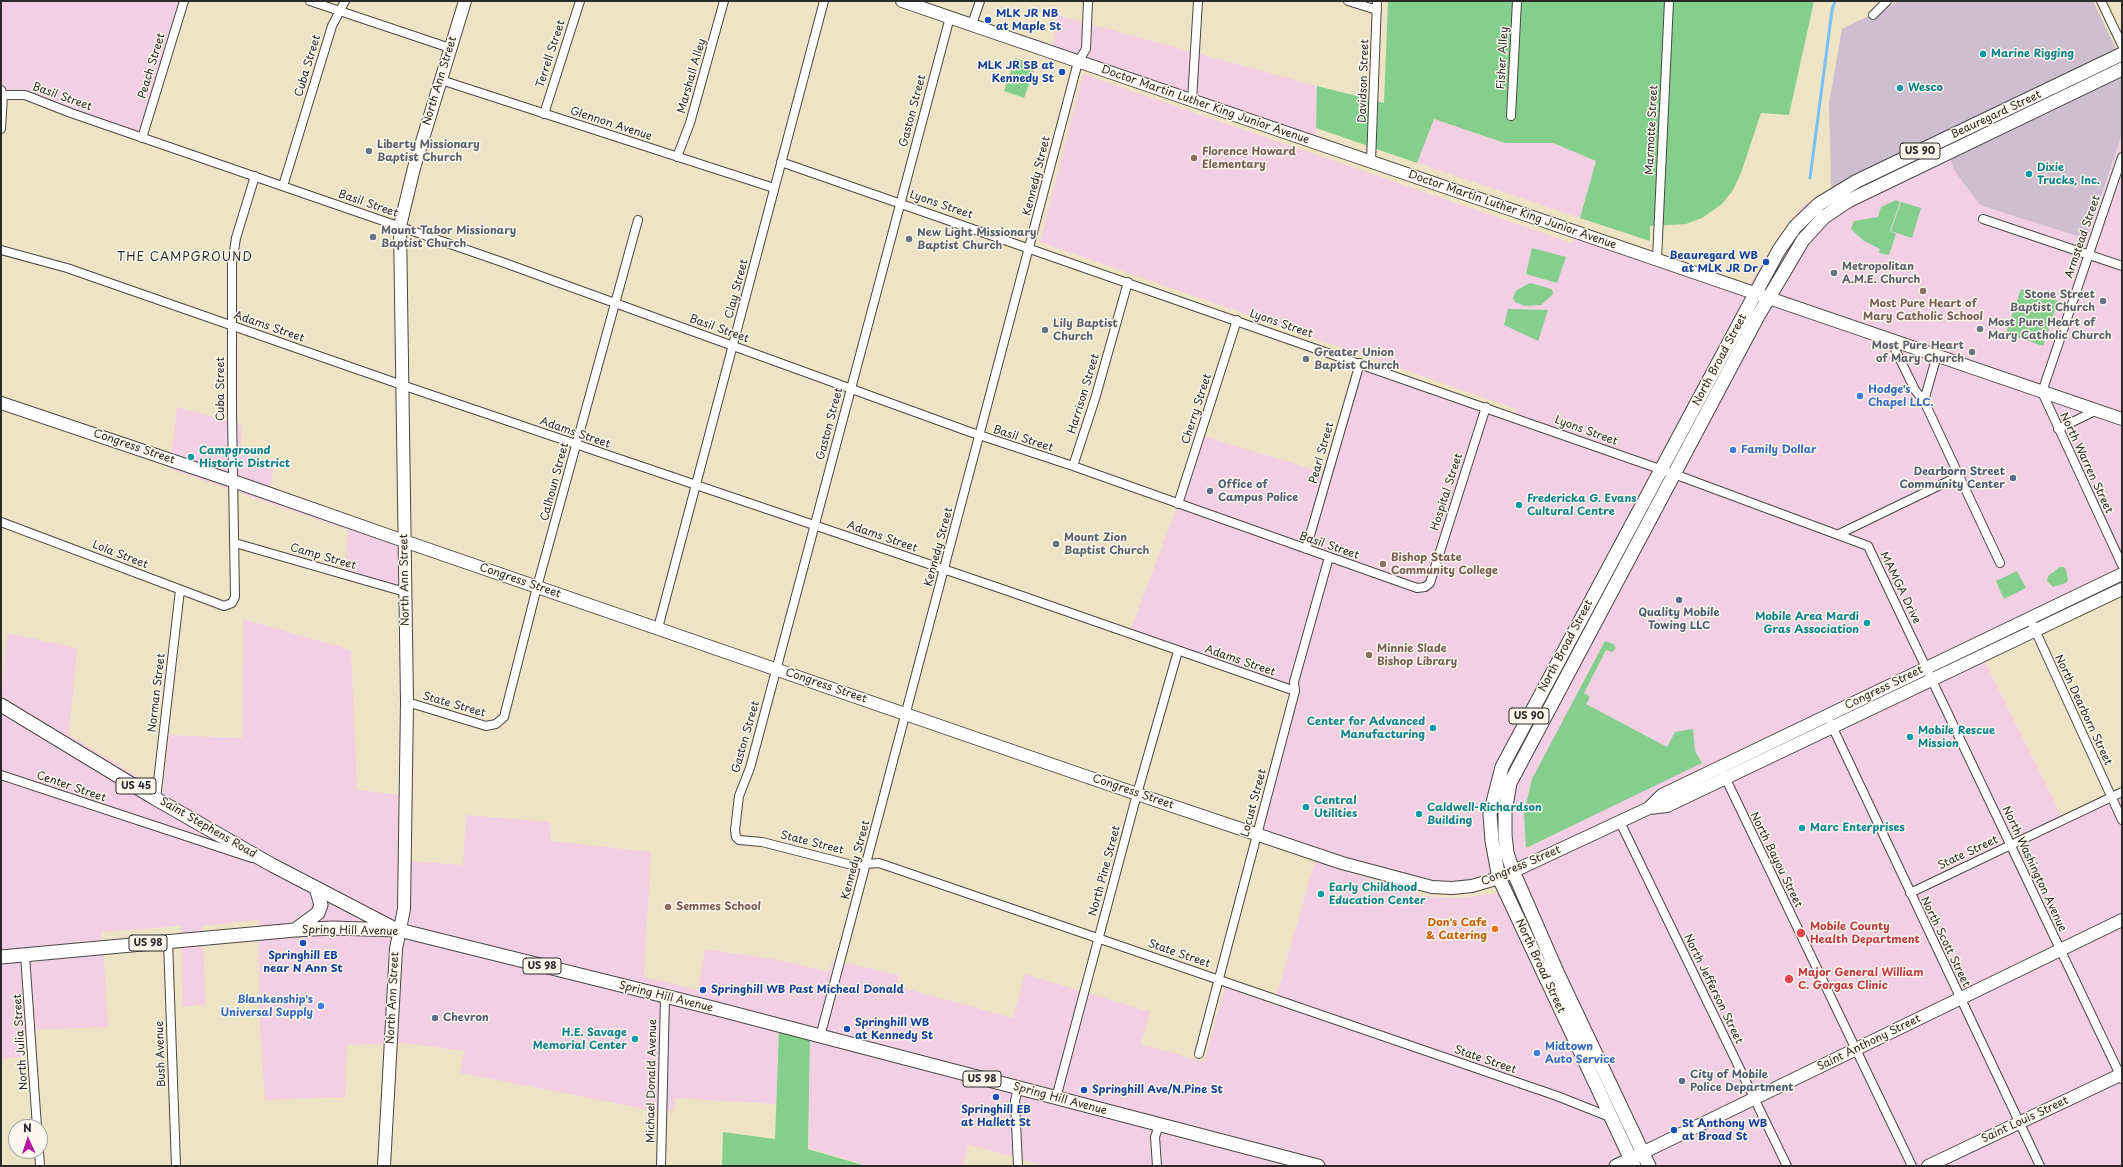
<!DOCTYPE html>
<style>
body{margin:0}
#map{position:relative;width:2123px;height:1167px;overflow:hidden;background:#eee4c5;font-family:"Playpen Sans",sans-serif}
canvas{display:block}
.frame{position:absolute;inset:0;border:2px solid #2b2b2b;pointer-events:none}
.north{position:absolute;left:8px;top:1119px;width:40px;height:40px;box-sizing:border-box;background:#fbf7ec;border:1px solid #a8a59f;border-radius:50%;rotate:357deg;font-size:11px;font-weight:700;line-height:16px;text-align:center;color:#2b2b2b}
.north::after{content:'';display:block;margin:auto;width:14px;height:18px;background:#b5179e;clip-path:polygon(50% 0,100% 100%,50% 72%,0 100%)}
</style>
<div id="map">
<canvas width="2123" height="1167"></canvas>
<div class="frame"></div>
<div class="north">N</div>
</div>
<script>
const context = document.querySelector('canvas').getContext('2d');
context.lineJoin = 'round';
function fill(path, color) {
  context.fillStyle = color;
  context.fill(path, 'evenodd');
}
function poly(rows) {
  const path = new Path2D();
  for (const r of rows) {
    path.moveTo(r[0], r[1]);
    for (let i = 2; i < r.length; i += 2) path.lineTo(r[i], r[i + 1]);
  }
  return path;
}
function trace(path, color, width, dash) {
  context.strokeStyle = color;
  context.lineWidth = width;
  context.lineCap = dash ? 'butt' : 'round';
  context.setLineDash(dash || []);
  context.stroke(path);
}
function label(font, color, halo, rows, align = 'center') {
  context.font = font + ' "Playpen Sans",sans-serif';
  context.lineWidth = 3;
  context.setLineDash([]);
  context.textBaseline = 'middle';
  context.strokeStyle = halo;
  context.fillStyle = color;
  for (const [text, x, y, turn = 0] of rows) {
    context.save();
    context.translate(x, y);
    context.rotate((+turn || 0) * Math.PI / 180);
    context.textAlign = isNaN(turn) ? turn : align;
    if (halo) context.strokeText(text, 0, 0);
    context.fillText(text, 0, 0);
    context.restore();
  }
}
const built = poly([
 [1,1,184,1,142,138,26,95,3,95,1,90],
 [1057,15,1317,86,1316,138,1053,49],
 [1083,74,1572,243,1576,231,1747,289,1776,241,1803,205,1943,134,2087,239,2122,134,2122,585,1979,650,2062,817,2122,789,2122,1166,1626,1166,1624,1156,1604,1166,1043,1166,968,1144,964,1166,866,1165,809,1148,810,1039,779,1031,776,1104,675,1098,674,1111,646,1109,460,1073,465,1051,403,1043,347,1045,345,1097,265,1100,259,1009,258,920,202,926,206,1004,183,1007,181,926,102,932,108,1027,21,1030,22,1057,1,1059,1,695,7,633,77,648,69,735,163,792,169,735,242,738,243,619,351,650,357,790,411,796,409,861,463,865,466,815,550,822,551,841,651,852,644,977,698,990,705,949,784,961,829,972,833,960,899,975,897,986,1013,1018,1025,974,1150,1012,1141,1044,1204,1062,1225,986,1274,1005,1315,861,1422,896,1459,898,1499,893,1495,879,1452,888,1257,834,1295,691,1129,634,1178,504,1200,435,1328,474,1360,363,1514,417,1516,409,1040,242],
 [1434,119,1505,143,1553,143,1596,161,1580,218,1417,163],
 [177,407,241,425,241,453,275,463,269,490,401,533,401,587,345,570,348,530,170,469]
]);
const industrial = poly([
 [1899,1,2093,1,2122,61,2122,134,2087,239,1980,205,1954,170,1943,134,1831,189,1829,103,1842,29]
]);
const green = poly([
 [1388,1,1814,1,1789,115,1761,113,1741,173,1733,190,1722,204,1702,218,1686,224,1650,226,1650,241,1580,218,1596,161,1553,143,1505,143,1434,119,1417,163,1316,128,1317,86,1384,103],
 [1015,58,1036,65,1024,98,1004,91],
 [1896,200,1900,202,1890,231,1896,234,1889,255,1879,253,1880,249,1864,241,1851,229,1854,221,1878,217,1881,207],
 [1901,202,1921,208,1912,238,1891,231],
 [1532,248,1566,257,1557,283,1526,274],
 [1530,283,1552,289,1553,294,1541,305,1525,306,1515,302,1513,297,1517,290],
 [2021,289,2058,301,2043,346,2006,333],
 [1508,309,1548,310,1538,341,1504,325],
 [2060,567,2064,567,2066,570,2068,580,2066,583,2053,587,2047,581,2048,576],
 [2017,571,2026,588,2004,599,1996,581],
 [1605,641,1613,644,1616,648,1612,652,1606,650,1584,693,1590,697,1586,704,1667,747,1675,732,1693,729,1695,751,1702,763,1526,848,1524,813,1532,779],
 [779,1030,810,1038,808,1149,866,1166,722,1166,723,1132,775,1139]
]);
const stream = poly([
 [1810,178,1832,10,1835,1]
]);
const street = poly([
 [310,1,450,48],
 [1348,1,1377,10],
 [2101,1,2122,45],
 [1873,15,1887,1],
 [950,17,750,768,739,796,735,830,736,837,739,840,762,842,852,865,879,863,1557,1096,1610,1117],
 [972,24,980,1],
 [441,80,774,188],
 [1,90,3,95,1,129],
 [3,95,25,95,71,113,502,262,970,432,1073,466,1417,588,1425,587,1430,583,1486,407],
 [1192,101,1198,1],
 [544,114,580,1],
 [1511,116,1517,1],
 [142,138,184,1],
 [677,157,690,123,724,1],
 [2122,157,2042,392,2122,565],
 [781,162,1674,474,1868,546,2122,1079],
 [1371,162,1377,1],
 [283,186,332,26,345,1],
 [1983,219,2122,266],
 [1,250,67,268,402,385,1005,590,1295,691],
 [1657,259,1669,1],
 [1890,339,1915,390,1924,401],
 [1937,355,1924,401,2000,563],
 [2058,429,2097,410],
 [1073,466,1095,399,1128,282],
 [1178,504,1237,320],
 [1,522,224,606,232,603,235,597,232,414,232,264,236,238,255,176],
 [1839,534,1959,476],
 [235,543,405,592],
 [1306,549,1360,363],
 [2030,619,2122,820],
 [658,628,824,1],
 [407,702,486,726,496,724,504,717,537,587,638,220],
 [1831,724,2040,1166],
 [1,775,252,858],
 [1724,775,1912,1166],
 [156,799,180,590],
 [1620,822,1787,1166],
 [1910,893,2122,792],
 [168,941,176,1166],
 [25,955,37,1127],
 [820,1037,1078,62,1086,49,1088,1],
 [1199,1054,1295,691,1294,682,1329,557],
 [1056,1098,1137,794,1178,651],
 [39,1151,40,1166],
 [661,1166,665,997],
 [1018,1166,1015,1101,1018,1088],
 [1157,1166,1155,1137,1159,1125]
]);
const secondary = poly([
 [902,1,2122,419],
 [1,403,233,481,404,541,1137,794,1342,863,1432,887,1452,888,1472,886,1499,878,1649,808,1667,806,2122,589],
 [1649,808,1662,795,2122,574],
 [1642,1153,2122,920],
 [384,1166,396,949,404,909,407,702,400,226,414,168,465,1],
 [1928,1166,2122,1074]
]);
const primary = poly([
 [1,705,156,799,272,865,395,929],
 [295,930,318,913,321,905,316,888],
 [1,957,295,930,332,928,399,930,717,1009,1318,1166],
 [1616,1166,1639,1155],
 [1634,1166,1499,878,1492,841,1490,814,1502,767,1747,309,1779,250,1795,227,1819,204,1857,181,2122,54],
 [1649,1166,1558,974,1513,871,1507,853,1505,835,1505,812,1510,783,1758,316,1803,240,1824,217,1848,201,2122,69]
]);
const markers = [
 [988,20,4,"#1a4fb4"],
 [1983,54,4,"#0f9aa8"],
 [1062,72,4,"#1a4fb4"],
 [1900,88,4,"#0f9aa8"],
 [369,151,4,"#6b7280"],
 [1194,158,4,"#8d6e63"],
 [2029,174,4,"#0f9aa8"],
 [373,237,4,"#6b7280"],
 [909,239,4,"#6b7280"],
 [1766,262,4,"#1a4fb4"],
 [1834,273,4,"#6b7280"],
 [1923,291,4,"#8d6e63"],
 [2103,301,4,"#6b7280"],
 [1980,329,4,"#6b7280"],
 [1045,330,4,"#6b7280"],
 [1972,352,4,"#6b7280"],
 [1306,359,4,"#6b7280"],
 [1860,396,4,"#3f7fe0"],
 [1733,450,4,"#3f7fe0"],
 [191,457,4,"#0f9aa8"],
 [2013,478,4,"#5c6f8a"],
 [1210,491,4,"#5c6f8a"],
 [1519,505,4,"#0f9aa8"],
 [1056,544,4,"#6b7280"],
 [1383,564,4,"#8d6e63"],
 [1679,600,4,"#5c6f8a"],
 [1867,623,4,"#0f9aa8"],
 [1369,655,4,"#8d6e63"],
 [1433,728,4,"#0f9aa8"],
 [1910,737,4,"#0f9aa8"],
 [1306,807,4,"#0f9aa8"],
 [1419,814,4,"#0f9aa8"],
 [1802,828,4,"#0f9aa8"],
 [1321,894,4,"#0f9aa8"],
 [668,907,4,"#8d6e63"],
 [1495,929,4,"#e8710a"],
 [1801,933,5,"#e0444e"],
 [303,943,4,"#1a4fb4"],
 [1789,979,5,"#e0444e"],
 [703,990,4,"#1a4fb4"],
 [321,1006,4,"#3f7fe0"],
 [435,1018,4,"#5c6f8a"],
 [847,1029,4,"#1a4fb4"],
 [635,1039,4,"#0f9aa8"],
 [1537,1053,4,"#3f7fe0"],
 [1682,1081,4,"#5c6f8a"],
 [1084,1090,4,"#1a4fb4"],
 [996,1097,4,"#1a4fb4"],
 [1674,1130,4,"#1a4fb4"]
];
const shields = [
 [1920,151,40],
 [1529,716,40],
 [136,786,40],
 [148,943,38],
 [542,966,38],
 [982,1079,38]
];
const shieldNames = [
 ["US 90",1920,151],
 ["US 90",1529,716],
 ["US 45",136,786],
 ["US 98",148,943],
 ["US 98",542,966],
 ["US 98",982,1079]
];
const transitNames = [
 ["MLK JR NB",996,14],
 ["at Maple St",996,27],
 ["MLK JR SB at",1054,66,"right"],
 ["Kennedy St",1054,79,"right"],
 ["Beauregard WB",1758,256,"right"],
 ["at MLK JR Dr",1758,269,"right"],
 ["Springhill EB",303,956,"center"],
 ["near N Ann St",303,969,"center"],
 ["Springhill WB Past Micheal Donald",711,990],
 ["Springhill WB",855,1023],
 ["at Kennedy St",855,1036],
 ["Springhill Ave/N.Pine St",1092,1090],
 ["Springhill EB",996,1110,"center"],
 ["at Hallett St",996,1123,"center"],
 ["St Anthony WB",1682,1124],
 ["at Broad St",1682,1137]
];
const streetNames = [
 ["Terrell Street",551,54,-72],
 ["Fisher Alley",1503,58,-87],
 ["Peach Street",152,66,-73],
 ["Cuba Street",308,66,-73],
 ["Marshall Alley",692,76,-74],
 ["North Ann Street",440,81,-73],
 ["Davidson Street",1364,81,-88],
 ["Basil Street",62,97,20],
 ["Doctor Martin Luther King Junior Avenue",1205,105,19],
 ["Gaston Street",913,111,-75],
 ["Beauregard Street",1996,115,-25],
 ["Glennon Avenue",611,124,18],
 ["Marmotte Street",1652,130,-87],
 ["Kennedy Street",1037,176,-76],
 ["Basil Street",368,204,19],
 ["Lyons Street",941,205,19],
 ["Doctor Martin Luther King Junior Avenue",1512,210,19],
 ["Armstead Street",2083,237,-71],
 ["Clay Street",737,289,-75],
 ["Lyons Street",1281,324,19],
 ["Adams Street",269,327,19],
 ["Basil Street",719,329,20],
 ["North Broad Street",1720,360,-62],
 ["Cuba Street",221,389,-90],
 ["Harrison Street",1084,394,-73],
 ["Cherry Street",1197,409,-72],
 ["Gaston Street",830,424,-75],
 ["Lyons Street",1586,431,20],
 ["Adams Street",575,433,19],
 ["Basil Street",1023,439,18],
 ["Congress Street",134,447,19],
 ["Pearl Street",1322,453,-74],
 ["North Warren Street",2086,463,65],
 ["Calhoun Street",555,482,-75],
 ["Hospital Street",1447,492,-72],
 ["Adams Street",882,537,19],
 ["Basil Street",1329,546,19],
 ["Kennedy Street",939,547,-75],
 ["Lola Street",120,555,21],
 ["Camp Street",323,557,16],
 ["North Ann Street",405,580,-91],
 ["Congress Street",520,581,19],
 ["MAMGA Drive",1900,588,64],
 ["North Broad Street",1566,646,-62],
 ["Adams Street",1240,661,19],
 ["Congress Street",826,686,19],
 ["Congress Street",1884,688,-26],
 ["Norman Street",157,693,-83],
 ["State Street",454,705,16],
 ["North Dearborn Street",2083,710,65],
 ["Gaston Street",746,737,-74],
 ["Center Street",71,787,19],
 ["Congress Street",1133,792,19],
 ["Locust Street",1254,803,-75],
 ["Saint Stephens Road",208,828,30],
 ["State Street",812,843,14],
 ["State Street",1968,853,-25],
 ["Kennedy Street",856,860,-75],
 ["North Bayou Street",1776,860,64],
 ["Congress Street",1521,866,-23],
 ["North Washington Avenue",2034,869,65],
 ["North Pine Street",1105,871,-75],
 ["Spring Hill Avenue",350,931,1],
 ["North Scott Street",1945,942,64],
 ["State Street",1179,954,19],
 ["North Broad Street",1540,966,65],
 ["North Jefferson Street",1713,989,64],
 ["Spring Hill Avenue",666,997,14],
 ["North Ann Street",393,998,-87],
 ["North Julia Street",21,1042,-94],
 ["Saint Anthony Street",1869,1043,-26],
 ["Bush Avenue",161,1054,-92],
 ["State Street",1485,1060,19],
 ["Michael Donald Avenue",652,1081,-89],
 ["Spring Hill Avenue",1060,1099,15],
 ["Saint Louis Street",2025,1120,-25]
];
const cultureNames = [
 ["Marine Rigging",1991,54],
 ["Wesco",1908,88],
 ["Dixie",2037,168],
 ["Trucks, Inc.",2037,181],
 ["Campground",199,451],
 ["Historic District",199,464],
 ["Fredericka G. Evans",1527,499],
 ["Cultural Centre",1527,512],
 ["Mobile Area Mardi",1859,617,"right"],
 ["Gras Association",1859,630,"right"],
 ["Center for Advanced",1425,722,"right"],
 ["Manufacturing",1425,735,"right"],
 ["Mobile Rescue",1918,731],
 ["Mission",1918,744],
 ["Central",1314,801],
 ["Utilities",1314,814],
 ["Caldwell-Richardson",1427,808],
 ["Building",1427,821],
 ["Marc Enterprises",1810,828],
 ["Early Childhood",1329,888],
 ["Education Center",1329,901],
 ["H.E. Savage",627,1033,"right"],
 ["Memorial Center",627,1046,"right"]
];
const worshipNames = [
 ["Liberty Missionary",377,145],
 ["Baptist Church",377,158],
 ["Mount Tabor Missionary",381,231],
 ["Baptist Church",381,244],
 ["New Light Missionary",917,233],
 ["Baptist Church",917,246],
 ["Metropolitan",1842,267],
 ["A.M.E. Church",1842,280],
 ["Stone Street",2095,295,"right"],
 ["Baptist Church",2095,308,"right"],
 ["Most Pure Heart of",1988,323],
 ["Mary Catholic Church",1988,336],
 ["Lily Baptist",1053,324],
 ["Church",1053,337],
 ["Most Pure Heart",1964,346,"right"],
 ["of Mary Church",1964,359,"right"],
 ["Greater Union",1314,353],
 ["Baptist Church",1314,366],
 ["Mount Zion",1064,538],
 ["Baptist Church",1064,551]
];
const educationNames = [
 ["Florence Howard",1202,152],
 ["Elementary",1202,165],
 ["Most Pure Heart of",1923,304,"center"],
 ["Mary Catholic School",1923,317,"center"],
 ["Bishop State",1391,558],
 ["Community College",1391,571],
 ["Minnie Slade",1377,649],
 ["Bishop Library",1377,662],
 ["Semmes School",676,907]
];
const shopNames = [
 ["Hodge's",1868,390],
 ["Chapel LLC.",1868,403],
 ["Family Dollar",1741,450],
 ["Blankenship's",313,1000,"right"],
 ["Universal Supply",313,1013,"right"],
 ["Midtown",1545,1047],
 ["Auto Service",1545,1060]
];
const serviceNames = [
 ["Dearborn Street",2005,472,"right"],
 ["Community Center",2005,485,"right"],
 ["Office of",1218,485],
 ["Campus Police",1218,498],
 ["Quality Mobile",1679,613,"center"],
 ["Towing LLC",1679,626,"center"],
 ["Chevron",443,1018],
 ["City of Mobile",1690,1075],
 ["Police Department",1690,1088]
];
const foodNames = [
 ["Don's Cafe",1487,923],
 ["& Catering",1487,936]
];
const healthNames = [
 ["Mobile County",1810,927],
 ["Health Department",1810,940],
 ["Major General William",1798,973],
 ["C. Gorgas Clinic",1798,986]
];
const neighbourhoodNames = [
 ["THE CAMPGROUND",185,258]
];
fill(built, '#f2cfe2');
fill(industrial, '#cfbdd0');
fill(green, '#84cf8d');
trace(stream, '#7ac0f1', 3);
trace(street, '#484742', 10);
trace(secondary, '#484742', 14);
trace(primary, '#484742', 15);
trace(street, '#fff', 8);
trace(secondary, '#fff', 12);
trace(primary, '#fff', 13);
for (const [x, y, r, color] of markers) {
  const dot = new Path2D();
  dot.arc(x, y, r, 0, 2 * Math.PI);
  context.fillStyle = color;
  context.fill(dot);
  trace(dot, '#fbf7ec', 1.5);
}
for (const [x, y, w] of shields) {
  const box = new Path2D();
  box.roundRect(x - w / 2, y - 8, w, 16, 3);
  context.fillStyle = '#fbf7ec';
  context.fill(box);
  trace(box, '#2b2b2b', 1);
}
label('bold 10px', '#2b2b2b', null, shieldNames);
label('bold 11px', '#164399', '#fbf7ec', transitNames, 'left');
label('11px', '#2b2b2b', '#fbf7ec', streetNames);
label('bold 11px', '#0d838f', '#fbf7ec', cultureNames, 'left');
label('bold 11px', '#5b616d', '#fbf7ec', worshipNames, 'left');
label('bold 11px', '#785e54', '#fbf7ec', educationNames, 'left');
label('bold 11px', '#366cbe', '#fbf7ec', shopNames, 'left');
label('bold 11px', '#4e5e75', '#fbf7ec', serviceNames, 'left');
label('bold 11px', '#c56008', '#fbf7ec', foodNames, 'right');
label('bold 11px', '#be3a42', '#fbf7ec', healthNames, 'left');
context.letterSpacing = '1px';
label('12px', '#2b2b2b', '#fbf7ec', neighbourhoodNames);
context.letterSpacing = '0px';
</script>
